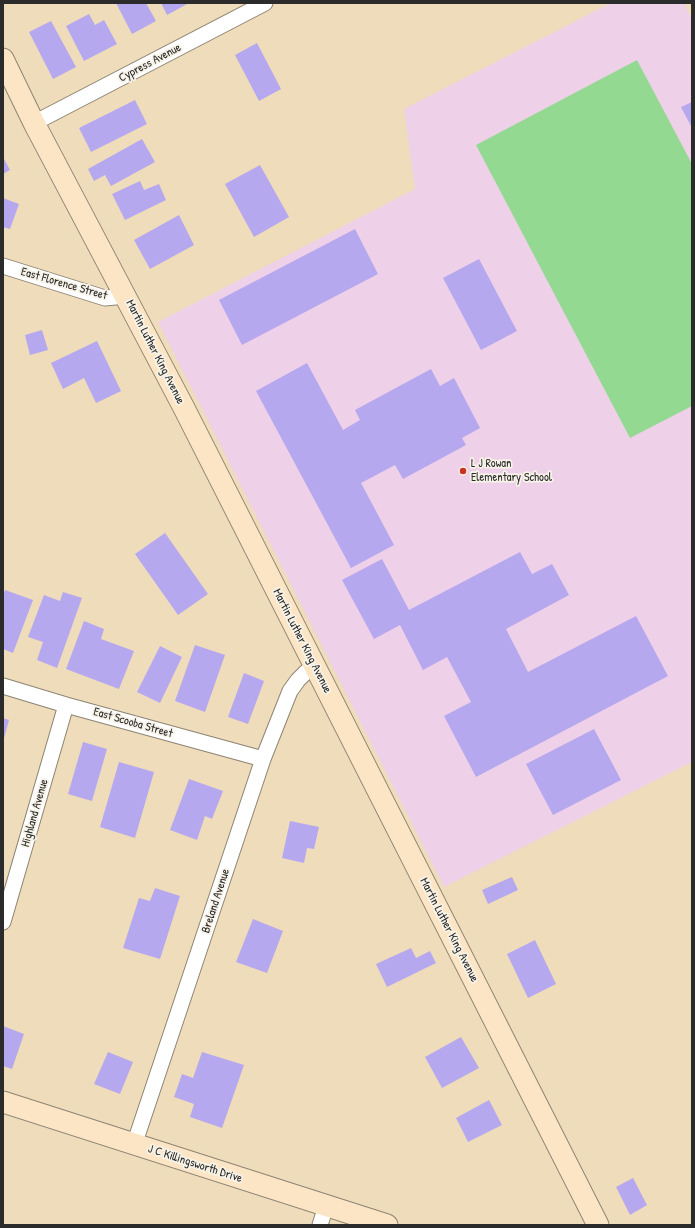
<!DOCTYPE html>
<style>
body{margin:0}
#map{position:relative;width:695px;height:1228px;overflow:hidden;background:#efdcbb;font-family:"Patrick Hand",sans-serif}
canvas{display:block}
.frame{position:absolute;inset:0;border:4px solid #2b2b2b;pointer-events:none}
</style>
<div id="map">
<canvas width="695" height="1228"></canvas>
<div class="frame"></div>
</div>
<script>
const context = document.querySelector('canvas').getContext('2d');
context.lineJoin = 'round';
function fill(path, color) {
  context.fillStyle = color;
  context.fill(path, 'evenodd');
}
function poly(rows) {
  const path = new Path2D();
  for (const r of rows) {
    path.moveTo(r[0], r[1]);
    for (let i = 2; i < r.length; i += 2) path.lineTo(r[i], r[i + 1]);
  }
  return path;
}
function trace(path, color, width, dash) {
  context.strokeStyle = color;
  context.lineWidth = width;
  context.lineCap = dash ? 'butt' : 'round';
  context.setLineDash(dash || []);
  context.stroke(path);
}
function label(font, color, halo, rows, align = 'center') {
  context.font = font + ' "Patrick Hand",sans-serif';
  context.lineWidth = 3.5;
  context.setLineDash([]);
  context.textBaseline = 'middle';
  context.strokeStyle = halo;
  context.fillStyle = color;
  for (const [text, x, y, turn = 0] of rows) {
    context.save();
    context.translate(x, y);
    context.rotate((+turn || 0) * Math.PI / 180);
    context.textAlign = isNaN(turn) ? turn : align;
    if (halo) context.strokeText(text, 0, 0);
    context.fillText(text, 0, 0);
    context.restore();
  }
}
const built = poly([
 [611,3,684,3,692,19,692,762,444,887,158,322,415,189,404,109]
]);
const green = poly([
 [637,60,692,164,692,406,630,438,476,145]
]);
const building = poly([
 [116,3,146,3,156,21,132,34],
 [161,3,189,3,167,15],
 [89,14,95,25,104,20,117,44,84,61,66,26],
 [51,21,76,67,53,79,29,32],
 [257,43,281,89,259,101,235,55],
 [135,100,147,124,91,152,79,128],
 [692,102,692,128,681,107],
 [142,139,155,162,111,186,105,175,94,181,88,169],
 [3,157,10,170,3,174],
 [260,165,289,217,254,237,225,184],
 [140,181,144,190,159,184,166,200,125,220,112,194],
 [3,198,19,204,10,229,3,227],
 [179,215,194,245,150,269,134,240],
 [355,229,378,274,242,345,219,300],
 [479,259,517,331,481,350,443,278],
 [42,330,48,350,30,355,25,335],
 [97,341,121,391,96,403,84,378,63,389,51,363],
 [307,363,343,430,360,420,355,410,431,369,440,386,454,378,480,428,462,438,466,445,403,479,395,465,361,483,394,545,351,568,256,391],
 [165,533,208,594,178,615,135,554],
 [520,552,532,574,552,564,569,595,506,629,528,672,636,616,668,676,476,777,444,716,471,702,447,657,423,670,400,625,374,639,342,580,382,559,409,610],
 [5,590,33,600,13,653,3,649,3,596],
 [63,592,82,598,57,668,37,660,43,642,28,637,44,595,60,601],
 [84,621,104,629,101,639,134,651,119,689,66,669],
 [195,645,225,655,205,712,175,701],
 [160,646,182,657,160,703,137,692],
 [244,673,264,681,248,724,228,717],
 [3,718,9,720,3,742],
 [594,729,621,780,553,815,526,764],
 [83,742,107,749,92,801,68,794],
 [119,762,154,772,135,838,100,827],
 [189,779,223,791,212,819,205,816,197,840,170,830],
 [290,821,319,827,314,849,307,848,304,863,282,858],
 [512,877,518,890,488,904,482,890],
 [155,888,180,896,160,959,123,948,139,898,150,901],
 [253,919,283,931,267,973,236,962],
 [535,940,556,984,528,998,507,954],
 [411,948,416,958,430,951,436,963,387,987,376,964],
 [3,1026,24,1034,12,1069,3,1066],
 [461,1037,479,1068,442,1088,425,1057],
 [108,1052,133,1062,120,1094,94,1084],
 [202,1052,244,1065,222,1128,190,1117,194,1104,174,1097,182,1074,193,1078],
 [489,1100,502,1125,468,1142,456,1118],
 [633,1178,647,1205,630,1215,616,1187]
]);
const street = poly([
 [34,123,265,3],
 [3,266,105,298,126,296],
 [3,686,66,705,263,759],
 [3,922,66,705],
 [134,1145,263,759,290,691,298,680,306,672,315,667],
 [320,1225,326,1206]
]);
const secondary = poly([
 [3,59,34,123,184,408,598,1225],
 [3,1102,387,1225]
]);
const markers = [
 [463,471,4,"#c8321e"]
];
const streetNames = [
 ["Cypress Avenue",150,63,-28],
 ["East Florence Street",64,284,16],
 ["Martin Luther King Avenue",155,352,63],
 ["Martin Luther King Avenue",302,641,63],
 ["East Scooba Street",133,723,16],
 ["Highland Avenue",35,813,-74],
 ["Breland Avenue",216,901,-72],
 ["Martin Luther King Avenue",449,930,63],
 ["J C Killingsworth Drive",195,1164,18]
];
const poiNames = [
 ["L J Rowan",471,464],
 ["Elementary School",471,478]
];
fill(built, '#eed0e8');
fill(green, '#94d992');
fill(building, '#b6a8ee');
trace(street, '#8d8473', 17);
trace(secondary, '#8d8473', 23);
trace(street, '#fff', 15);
trace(secondary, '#fce5c4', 21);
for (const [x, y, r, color] of markers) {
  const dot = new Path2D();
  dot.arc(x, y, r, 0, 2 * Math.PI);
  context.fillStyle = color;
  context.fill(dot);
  trace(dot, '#f7f3e8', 1.5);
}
label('12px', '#2b2b2b', '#f7f3e8', streetNames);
label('12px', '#2b2b2b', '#f7f3e8', poiNames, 'left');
</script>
